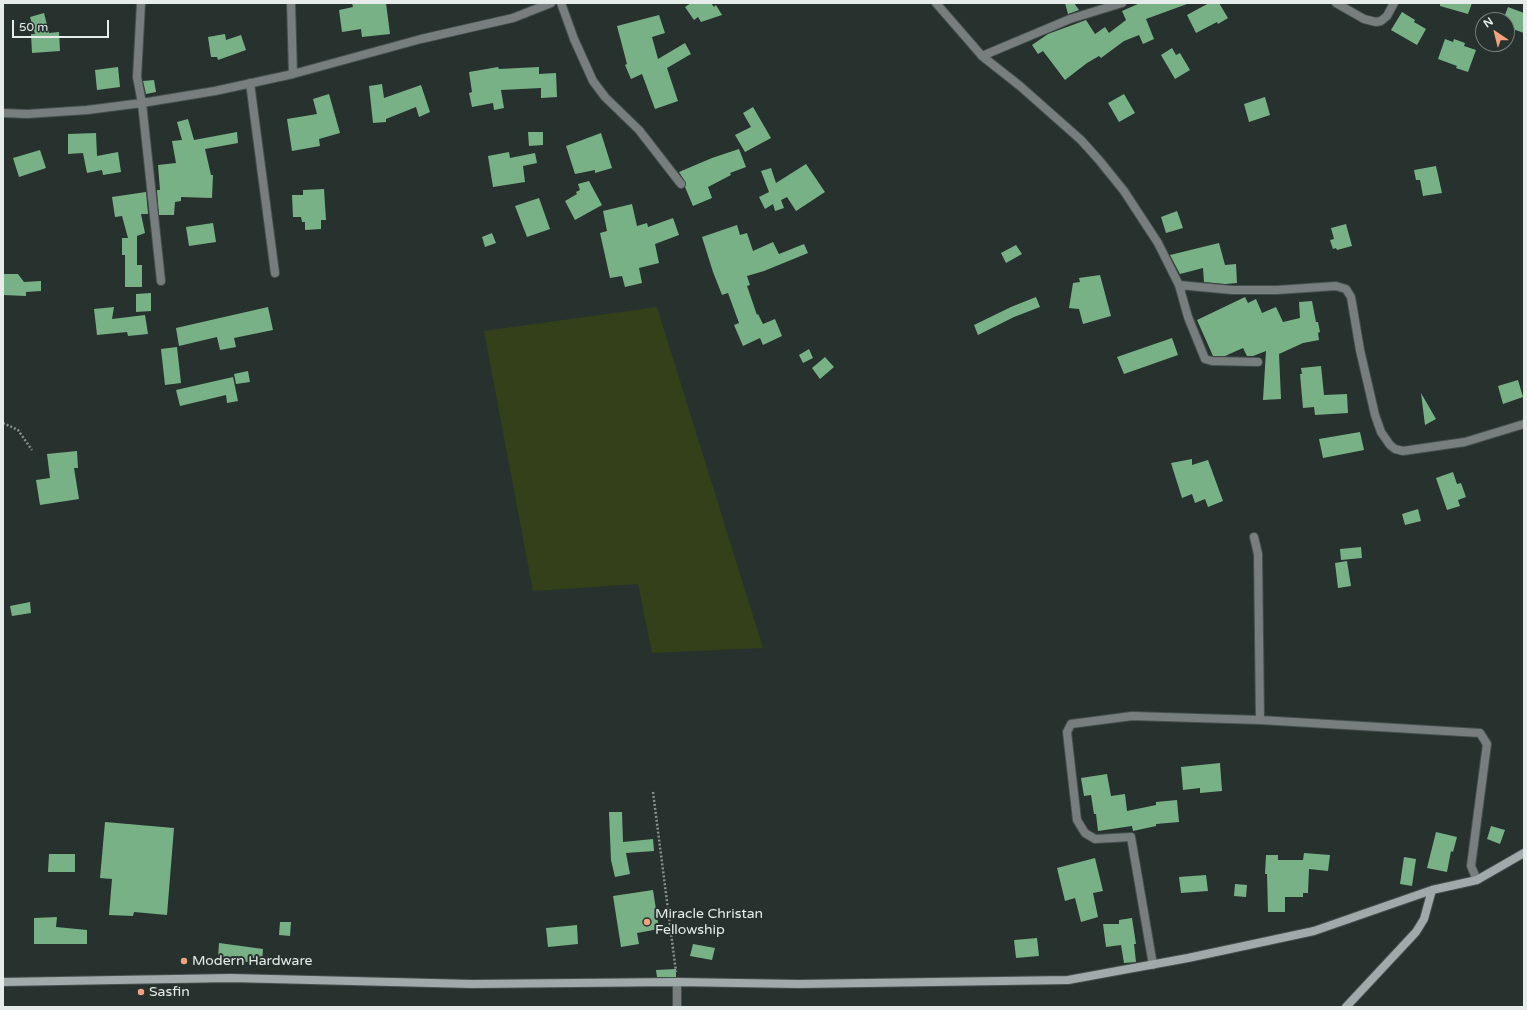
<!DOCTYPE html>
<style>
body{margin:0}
#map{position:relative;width:1527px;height:1010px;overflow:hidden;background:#27322f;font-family:"Varela Round",sans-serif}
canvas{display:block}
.frame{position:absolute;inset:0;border:4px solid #e5ecea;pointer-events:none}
.north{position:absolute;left:1475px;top:12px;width:40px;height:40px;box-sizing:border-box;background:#27322f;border:1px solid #737c7a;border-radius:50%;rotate:325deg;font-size:11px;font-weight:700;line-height:16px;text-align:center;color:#e5ecea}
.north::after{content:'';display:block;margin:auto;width:14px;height:18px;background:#f1a17d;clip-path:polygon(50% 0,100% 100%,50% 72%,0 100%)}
.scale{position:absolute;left:12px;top:20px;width:97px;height:18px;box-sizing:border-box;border:2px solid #e5ecea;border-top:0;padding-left:5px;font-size:12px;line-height:14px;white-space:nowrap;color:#e5ecea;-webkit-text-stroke:3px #27322f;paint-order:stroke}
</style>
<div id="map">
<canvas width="1527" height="1010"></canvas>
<div class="frame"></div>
<div class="north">N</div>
<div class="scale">50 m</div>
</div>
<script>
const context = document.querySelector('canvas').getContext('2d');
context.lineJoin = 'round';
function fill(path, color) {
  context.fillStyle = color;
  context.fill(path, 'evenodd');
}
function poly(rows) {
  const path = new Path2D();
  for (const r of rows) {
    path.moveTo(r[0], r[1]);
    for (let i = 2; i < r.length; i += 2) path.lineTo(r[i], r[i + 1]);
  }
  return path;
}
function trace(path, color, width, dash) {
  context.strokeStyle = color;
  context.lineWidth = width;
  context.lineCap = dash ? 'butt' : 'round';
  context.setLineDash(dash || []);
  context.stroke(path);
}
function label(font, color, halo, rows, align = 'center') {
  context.font = font + ' "Varela Round",sans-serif';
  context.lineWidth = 4;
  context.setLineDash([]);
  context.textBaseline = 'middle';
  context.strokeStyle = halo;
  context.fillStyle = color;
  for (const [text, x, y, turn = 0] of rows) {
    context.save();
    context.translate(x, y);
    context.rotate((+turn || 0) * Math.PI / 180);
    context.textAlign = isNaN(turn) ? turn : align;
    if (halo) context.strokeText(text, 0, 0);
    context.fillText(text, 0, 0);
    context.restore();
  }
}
const green = poly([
 [657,307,763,648,652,653,638,584,533,591,484,331]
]);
const building = poly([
 [352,3,386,3,390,34,362,37,361,29,342,32,339,10,353,7],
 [691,3,711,3,714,7,716,5,722,15,701,22,698,17,694,20,685,7],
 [1065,3,1074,3,1079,10,1068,14],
 [1140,3,1187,3,1187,4,1146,19,1154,39,1143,44,1139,35,1124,41,1101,58,1099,56,1087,63,1065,80,1043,51,1038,54,1032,45,1048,34,1086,20,1095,34,1105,27,1109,33,1126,20,1122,11],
 [1209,3,1219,3,1228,18,1218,24,1217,22,1196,33,1187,15],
 [1440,3,1472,3,1468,14,1440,6],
 [1508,7,1524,13,1524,33,1507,27,1507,20,1503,20],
 [1402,12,1415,20,1414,22,1426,29,1417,45,1391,30],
 [44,13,49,33,59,32,60,51,32,53,31,34,35,34,30,17],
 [659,15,665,33,652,37,658,59,685,43,691,54,667,68,678,101,655,109,642,74,631,79,625,65,627,64,617,26],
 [225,34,226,40,241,35,246,50,218,60,217,57,211,57,208,37],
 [1445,39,1453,42,1454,39,1465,43,1464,46,1476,50,1468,72,1456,68,1457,66,1438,59],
 [1172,48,1176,55,1180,53,1190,70,1175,79,1161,55],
 [118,67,120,87,97,90,95,70],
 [498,67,499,69,539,67,539,74,556,73,557,97,541,98,541,88,501,90,504,108,494,110,493,103,472,107,469,93,472,92,469,72],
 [154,80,156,92,146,94,143,81],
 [382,84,384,98,421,85,430,112,419,117,416,107,386,119,386,122,373,123,369,86],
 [329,94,340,133,319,139,320,146,292,151,287,119,317,114,313,99],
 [1124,94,1135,113,1119,122,1108,103],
 [1265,97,1270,115,1249,122,1244,104],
 [753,107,771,138,745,152,735,135,751,127,743,113],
 [188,119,194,140,237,132,238,143,205,149,211,175,213,175,212,198,181,197,181,201,175,202,174,215,159,215,157,190,160,190,158,165,176,163,172,141,182,140,177,122],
 [528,132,543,132,543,145,529,146],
 [96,133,97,156,118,152,121,172,103,175,102,170,87,173,83,153,68,154,68,134],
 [601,133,612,168,595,173,595,170,575,174,566,146],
 [739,149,746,167,730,173,731,175,708,187,712,198,693,206,685,187,686,183,679,172,712,158],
 [40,150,46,168,19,177,13,158],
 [509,152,510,158,535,153,537,163,523,166,525,182,493,187,488,156],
 [806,164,825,192,796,211,787,197,781,200,784,208,775,211,773,204,765,209,759,197,769,192,761,171,771,168,776,183],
 [1436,166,1442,193,1423,196,1420,180,1416,180,1414,170],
 [589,181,602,205,575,220,565,201,577,194,576,192,580,190,578,184],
 [324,189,326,220,321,220,321,229,305,230,305,222,302,222,301,217,293,217,292,195,303,195,303,190],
 [146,192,148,214,141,214,145,233,137,236,137,265,142,265,142,287,125,287,125,255,122,255,122,238,128,238,122,216,115,217,112,197],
 [539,198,550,229,527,237,515,206],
 [632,204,637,226,647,223,648,227,673,218,679,235,655,244,659,263,639,268,642,283,625,287,622,276,610,278,600,233,607,231,603,211],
 [1177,211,1183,228,1166,233,1161,217],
 [213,223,216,242,189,246,186,227],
 [1346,224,1352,246,1337,250,1336,248,1333,249,1330,240,1334,239,1331,228],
 [737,225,740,235,747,233,753,251,773,242,779,254,804,244,808,253,764,271,747,276,750,285,747,286,757,315,758,314,763,324,775,319,782,336,763,345,760,338,743,346,734,325,739,323,728,293,722,295,713,272,702,237],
 [492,233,496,243,485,247,482,237],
 [1219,243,1225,265,1236,264,1237,283,1225,284,1204,282,1203,268,1180,274,1170,255],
 [1016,245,1022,254,1006,263,1001,253],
 [3,274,18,274,24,282,41,281,41,291,26,292,26,296,3,295],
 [1100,275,1111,316,1083,324,1079,309,1069,308,1073,283,1080,282,1079,278],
 [151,293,151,311,136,312,136,294],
 [1036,297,1040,307,1014,317,978,335,974,325,1011,307],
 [1245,297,1248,303,1256,299,1262,313,1276,307,1283,322,1300,318,1299,302,1312,301,1316,322,1318,322,1320,332,1318,333,1319,340,1303,343,1279,354,1281,399,1263,400,1266,351,1253,356,1247,356,1243,348,1225,356,1213,356,1197,320],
 [114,307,112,319,145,315,148,334,128,336,127,332,97,335,94,309],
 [268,307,273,330,234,338,236,347,220,350,217,337,179,346,176,328],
 [1172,338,1178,355,1124,374,1117,357],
 [177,347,181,383,165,385,161,349],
 [809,349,813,358,803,363,799,355],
 [825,357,834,367,820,379,812,368],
 [1321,366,1324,395,1347,394,1348,413,1315,415,1314,407,1303,408,1300,374,1302,374,1301,368],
 [248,371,250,382,236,384,234,374],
 [233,377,238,401,227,403,226,395,180,406,176,390],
 [1518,380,1523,397,1503,404,1498,386],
 [1421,393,1436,419,1425,425],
 [1360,432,1364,450,1323,458,1319,439],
 [77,451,78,468,74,468,79,499,40,505,36,480,50,478,47,454],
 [1192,459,1192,465,1208,460,1223,501,1208,507,1205,499,1195,503,1192,494,1182,498,1171,463],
 [1453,472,1457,484,1461,483,1466,497,1458,500,1460,506,1447,510,1436,478],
 [1418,509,1421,521,1405,525,1402,514],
 [1361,547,1362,558,1341,560,1340,549],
 [1347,561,1351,586,1338,588,1335,563],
 [30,602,31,613,12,616,10,606],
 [1220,763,1222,791,1200,793,1200,788,1183,790,1181,767],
 [1107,774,1111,796,1125,794,1127,811,1156,805,1156,802,1177,800,1179,822,1156,824,1156,826,1133,831,1132,826,1098,831,1096,814,1094,814,1091,795,1084,796,1081,778],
 [609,812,622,812,623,842,653,839,654,851,626,853,630,874,615,877,611,860],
 [105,822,174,828,167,915,134,912,133,916,109,915,112,879,100,878],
 [1491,826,1505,830,1500,844,1487,839],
 [1436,832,1457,837,1453,852,1451,851,1447,872,1427,868],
 [1304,853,1330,855,1328,871,1309,869,1308,893,1303,893,1303,897,1285,897,1285,912,1268,912,1267,874,1265,874,1266,855,1278,855,1278,860,1303,860],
 [49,854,75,854,75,872,48,872],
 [1404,857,1416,859,1412,886,1400,884],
 [1095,858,1103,891,1093,893,1098,917,1081,922,1075,898,1065,901,1057,868],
 [1206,875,1208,891,1181,893,1179,877],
 [1235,884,1247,885,1246,897,1234,896],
 [653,890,659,929,637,933,639,944,621,947,613,896],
 [57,917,56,927,87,930,87,944,34,944,34,918],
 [1132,918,1136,944,1134,944,1136,962,1124,963,1121,945,1106,947,1103,924,1119,924,1119,920],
 [280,922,291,922,290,936,279,935],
 [577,925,578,944,548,947,546,928],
 [1037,938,1039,956,1016,958,1014,940],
 [219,943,263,949,262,964,218,958],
 [693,944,715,948,712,960,690,956],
 [676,969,676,977,657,977,656,970]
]);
const path = poly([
 [3,423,18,430,32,450],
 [653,792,676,972]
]);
const street = poly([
 [141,3,137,77,142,103,161,281],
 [291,3,293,74],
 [561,3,574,39,593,81,605,97,639,130,681,184],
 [936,3,982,56,1020,86,1081,140,1099,160,1124,191,1158,243,1179,285,1232,290,1277,290,1336,286,1346,289,1351,297,1360,350,1375,415,1381,432,1390,445,1395,449,1403,451,1465,442,1524,424],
 [1336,3,1364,19,1376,22,1381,21,1387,16,1394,3],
 [982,56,1070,19,1122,3],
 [250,83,275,273],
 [3,113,27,114,87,110,142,103,215,91,293,74,421,39,513,18,551,3],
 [1179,285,1188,317,1205,359,1212,361,1258,362],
 [1254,537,1258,554,1260,720,1480,733,1487,744,1471,866,1477,880],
 [1153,965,1131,837,1095,839,1085,833,1077,820,1067,732,1071,724,1132,716,1260,720],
 [677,1007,677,982]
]);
const secondary = poly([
 [3,982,231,978,472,984,677,982,798,984,1068,980,1188,958,1314,931,1432,890],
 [1346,1007,1416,932,1424,919,1432,890,1477,880,1524,853]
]);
const markers = [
 [647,922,4,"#f1a17d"],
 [184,961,4,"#f1a17d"],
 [141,992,4,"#f1a17d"]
];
const poiNames = [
 ["Miracle Christan",655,914],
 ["Fellowship",655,930],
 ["Modern Hardware",192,961],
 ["Sasfin",149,992]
];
fill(green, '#334019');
fill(building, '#79b186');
trace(street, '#45504d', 10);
trace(secondary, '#45504d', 10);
trace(path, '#87908e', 2.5, [2, 2]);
trace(street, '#787e7e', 8);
trace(secondary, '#a1aaab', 8);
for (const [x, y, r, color] of markers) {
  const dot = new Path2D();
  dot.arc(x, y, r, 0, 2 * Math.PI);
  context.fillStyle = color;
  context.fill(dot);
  trace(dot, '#27322f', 1.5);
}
label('14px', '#e5ecea', '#27322f', poiNames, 'left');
</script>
